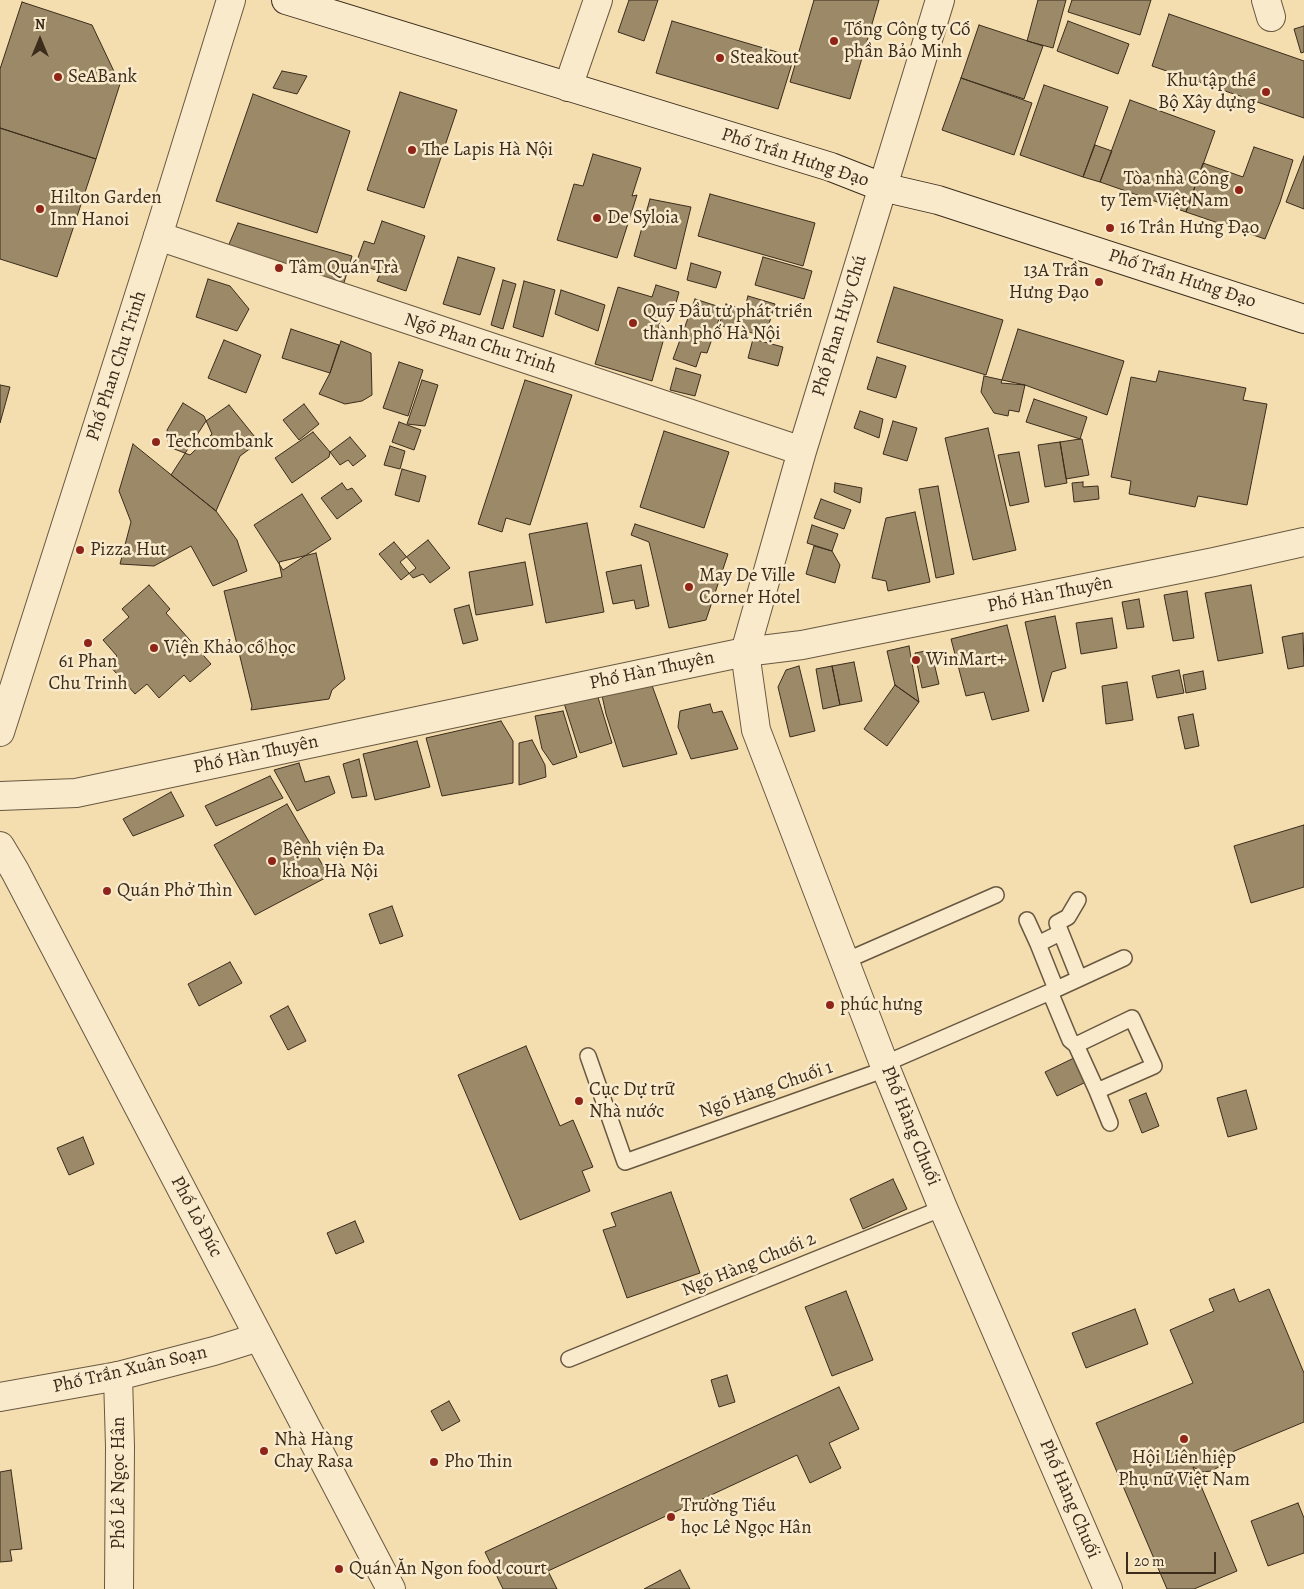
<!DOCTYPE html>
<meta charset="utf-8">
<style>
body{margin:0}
#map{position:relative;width:1304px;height:1589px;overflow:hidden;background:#f4deaf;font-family:Alegreya,serif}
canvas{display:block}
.north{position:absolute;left:15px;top:15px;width:50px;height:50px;-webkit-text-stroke:4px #f8eacb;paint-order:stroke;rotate:0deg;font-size:14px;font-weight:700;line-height:20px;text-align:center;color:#3b2c1c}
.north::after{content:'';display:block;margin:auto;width:18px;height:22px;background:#3b2c1c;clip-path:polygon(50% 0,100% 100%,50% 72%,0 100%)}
.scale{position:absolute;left:1126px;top:1552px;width:90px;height:22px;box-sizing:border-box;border:2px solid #3b2c1c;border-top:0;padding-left:6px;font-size:15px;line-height:18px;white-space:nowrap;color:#3b2c1c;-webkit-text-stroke:4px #f8eacb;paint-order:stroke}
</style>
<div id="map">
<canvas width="1304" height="1589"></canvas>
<div class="north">N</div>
<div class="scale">20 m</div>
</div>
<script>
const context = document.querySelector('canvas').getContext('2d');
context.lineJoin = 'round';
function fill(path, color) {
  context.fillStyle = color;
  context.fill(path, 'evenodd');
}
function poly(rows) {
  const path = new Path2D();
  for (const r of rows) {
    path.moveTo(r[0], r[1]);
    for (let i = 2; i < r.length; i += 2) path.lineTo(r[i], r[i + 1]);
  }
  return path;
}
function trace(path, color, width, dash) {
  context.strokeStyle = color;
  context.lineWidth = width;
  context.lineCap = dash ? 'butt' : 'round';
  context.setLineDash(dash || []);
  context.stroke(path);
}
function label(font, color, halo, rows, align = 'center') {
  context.font = font + ' Alegreya,serif';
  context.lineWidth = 5;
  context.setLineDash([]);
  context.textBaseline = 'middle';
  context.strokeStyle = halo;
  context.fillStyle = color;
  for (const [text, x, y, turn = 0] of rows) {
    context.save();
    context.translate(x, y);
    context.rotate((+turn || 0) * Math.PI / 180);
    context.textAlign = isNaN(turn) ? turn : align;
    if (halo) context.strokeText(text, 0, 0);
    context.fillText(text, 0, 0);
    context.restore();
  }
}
const building = poly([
 [629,0,658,0,644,41,618,32,629,0],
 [814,0,879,0,850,99,790,82,814,0],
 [1038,0,1066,0,1053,48,1027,41,1038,0],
 [1072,0,1151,0,1140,35,1068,12,1072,0],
 [22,2,92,25,120,84,96,159,0,128,0,69,22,2],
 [1169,14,1304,61,1304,118,1152,66,1169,14],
 [672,21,794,57,778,109,656,73,672,21],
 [1068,21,1129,44,1118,74,1057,51,1068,21],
 [979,25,1043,46,1024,99,961,78,979,25],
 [1304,26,1304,52,1301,53,1294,29,1304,26],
 [282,71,307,76,297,94,273,88,282,71],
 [961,78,1032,103,1014,155,942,130,961,78],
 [1044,85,1108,107,1083,177,1020,155,1044,85],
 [400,92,457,110,424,208,367,190,400,92],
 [253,94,350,131,317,233,216,201,253,94],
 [1130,100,1215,131,1186,212,1100,182,1130,100],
 [0,128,96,159,57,277,0,259,0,128],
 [1095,145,1112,151,1100,182,1083,177,1095,145],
 [1254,147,1293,160,1280,202,1265,239,1186,212,1203,163,1243,177,1254,147],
 [593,154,641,168,632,196,637,195,617,258,557,240,574,184,583,186,593,154],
 [1304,156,1304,209,1286,202,1304,156],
 [710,194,815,223,803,266,698,236,710,194],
 [650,199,691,207,676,269,634,256,650,199],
 [382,221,425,236,406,291,377,281,381,272,356,263,364,241,374,244,382,221],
 [238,223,352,256,343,286,227,249,238,223],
 [458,257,495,268,480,315,443,304,458,257],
 [763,257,812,271,804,299,755,285,763,257],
 [691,263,721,272,716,288,687,280,691,263],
 [208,279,230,286,249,309,237,331,196,317,208,279],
 [503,280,516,284,503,329,491,325,503,280],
 [524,281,555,290,543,337,513,327,524,281],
 [656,285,679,292,674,310,664,307,656,336,664,338,652,381,595,364,618,287,652,297,656,285],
 [894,287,1003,320,986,375,877,342,894,287],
 [561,290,605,305,598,331,555,314,561,290],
 [748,296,775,304,765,337,739,329,748,296],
 [695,299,723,308,707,353,701,352,696,367,673,359,695,299],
 [726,304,740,308,735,330,719,325,726,304],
 [291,329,339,345,330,373,282,358,291,329],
 [1018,329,1124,361,1107,415,1025,385,1001,383,1018,329],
 [753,339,783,347,778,366,748,358,753,339],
 [224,340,261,355,246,393,208,378,224,340],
 [341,341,371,353,372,395,362,401,345,404,319,394,330,373,341,341],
 [877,357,906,366,896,398,867,389,877,357],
 [399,362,423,370,408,416,383,408,399,362],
 [676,368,701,375,695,396,670,390,676,368],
 [1159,371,1246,388,1243,400,1267,404,1247,505,1198,496,1195,507,1129,494,1131,481,1111,477,1131,377,1156,382,1159,371],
 [984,376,1025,385,1019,412,1009,410,1008,416,994,413,981,392,984,376],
 [422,380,438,385,425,426,407,424,422,380],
 [525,380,572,395,530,525,506,518,502,532,478,524,525,380],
 [0,385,10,387,0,423,0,385],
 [1034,399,1087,417,1080,439,1026,422,1034,399],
 [183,403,204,416,212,434,190,455,169,447,167,430,183,403],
 [304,404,319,424,299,440,283,420,304,404],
 [229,405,259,442,240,456,216,511,171,475,206,421,229,405],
 [860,411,883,419,879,438,854,428,860,411],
 [893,421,917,428,907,461,883,454,893,421],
 [399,422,421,430,414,450,392,442,399,422],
 [988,428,1016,550,973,560,945,438,988,428],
 [664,431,729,452,704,528,640,507,664,431],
 [313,432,330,452,329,457,292,483,275,458,313,432],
 [350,437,366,456,353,466,348,460,340,465,330,452,350,437],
 [1080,439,1082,439,1089,475,1066,479,1060,442,1080,439],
 [1060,442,1067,483,1045,487,1038,445,1060,442],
 [133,444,216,511,237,540,247,571,213,586,191,546,154,566,120,564,131,522,119,491,133,444],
 [390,446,405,451,400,469,384,465,390,446],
 [1019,452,1029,502,1010,506,998,455,1019,452],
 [402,469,426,476,419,502,395,495,402,469],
 [1083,482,1083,487,1098,486,1099,499,1074,502,1072,483,1083,482],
 [342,483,347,490,352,488,362,501,337,519,321,498,342,483],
 [835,483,862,488,860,503,834,492,835,483],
 [938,486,954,574,936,578,919,489,938,486],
 [302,494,331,539,283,570,254,525,302,494],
 [821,499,851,510,844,529,814,518,821,499],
 [915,512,930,582,888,591,886,581,872,578,886,518,915,512],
 [587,523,604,612,546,623,529,534,587,523],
 [635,524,728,554,706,620,669,628,649,542,631,535,635,524],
 [812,525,838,534,832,551,807,543,812,525],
 [428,540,450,568,430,583,423,574,413,578,400,562,428,540],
 [394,542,416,568,401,580,379,554,394,542],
 [814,546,832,551,840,565,835,583,806,574,814,546],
 [316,553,345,679,332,690,329,699,251,710,252,706,224,591,282,577,279,562,316,553],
 [525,562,533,605,476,615,469,572,525,562],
 [641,565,649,606,636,609,634,600,613,604,606,572,641,565],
 [149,585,170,609,166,613,211,664,190,682,184,675,159,698,147,684,135,694,108,664,117,656,103,640,129,617,122,609,149,585],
 [1251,585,1263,653,1218,661,1205,593,1251,585],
 [1187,591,1194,638,1173,641,1164,595,1187,591],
 [1139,599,1144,627,1127,629,1122,602,1139,599],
 [469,605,478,640,463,644,454,609,469,605],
 [1055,616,1066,668,1052,672,1043,702,1025,622,1055,616],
 [1112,618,1117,648,1081,654,1076,623,1112,618],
 [1007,625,1029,711,992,720,984,692,966,696,951,639,1007,625],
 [1303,633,1304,666,1288,669,1282,637,1303,633],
 [909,646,919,702,895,685,887,651,909,646],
 [931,650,939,684,922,688,915,653,931,650],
 [854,662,862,701,840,705,832,666,854,662],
 [799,666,815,731,790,737,778,687,786,670,799,666],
 [832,666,840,705,823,709,816,669,832,666],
 [1179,670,1184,693,1157,698,1152,676,1179,670],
 [1203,671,1206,689,1186,693,1183,675,1203,671],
 [650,680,677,754,623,767,606,714,601,691,650,680],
 [1127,682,1133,720,1106,724,1102,686,1127,682],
 [895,685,919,702,887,746,864,729,895,685],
 [597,694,612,743,580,753,563,700,597,694],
 [710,704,713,713,722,711,738,749,691,759,678,727,680,711,710,704],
 [563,711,577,757,553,765,542,749,535,716,563,711],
 [1193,714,1199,746,1185,749,1178,717,1193,714],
 [501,721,513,741,513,783,442,796,426,738,501,721],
 [532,740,545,765,546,777,519,785,519,743,532,740],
 [417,741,430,787,375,800,363,754,417,741],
 [359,759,367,796,352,798,343,764,359,759],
 [299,763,305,782,329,776,335,793,297,811,274,770,299,763],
 [270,776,283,798,216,826,205,806,270,776],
 [171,792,184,816,133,836,123,819,171,792],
 [287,804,329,876,255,915,214,845,287,804],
 [1304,825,1304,887,1251,903,1234,846,1304,825],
 [392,906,403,936,380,944,369,914,392,906],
 [230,962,242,983,199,1006,188,984,230,962],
 [288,1006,306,1041,288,1050,270,1016,288,1006],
 [526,1046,560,1126,573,1120,593,1167,582,1171,590,1191,520,1220,458,1075,526,1046],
 [1076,1057,1088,1081,1057,1096,1045,1072,1076,1057],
 [1246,1090,1257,1129,1228,1137,1217,1098,1246,1090],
 [1146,1093,1159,1126,1142,1133,1129,1100,1146,1093],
 [83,1137,94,1164,69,1175,57,1148,83,1137],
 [893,1179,907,1209,863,1229,850,1199,893,1179],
 [671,1192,700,1273,627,1298,603,1230,616,1226,611,1213,671,1192],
 [355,1221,364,1242,336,1254,327,1233,355,1221],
 [1234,1289,1239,1302,1269,1289,1304,1373,1304,1422,1225,1455,1220,1466,1212,1471,1202,1472,1193,1467,1237,1571,1194,1589,1167,1589,1096,1423,1193,1383,1170,1330,1214,1311,1209,1299,1234,1289],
 [846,1291,873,1360,832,1376,805,1307,846,1291],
 [1135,1309,1148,1344,1086,1368,1072,1333,1135,1309],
 [727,1375,735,1402,719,1407,711,1380,727,1375],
 [839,1387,859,1429,829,1443,841,1468,810,1483,797,1455,548,1571,557,1589,503,1589,485,1552,839,1387],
 [449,1401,460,1421,442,1431,431,1411,449,1401],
 [11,1470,22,1549,10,1550,12,1561,0,1562,0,1472,11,1470],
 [1298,1503,1304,1518,1304,1553,1268,1566,1251,1521,1298,1503],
 [680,1570,690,1589,644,1589,680,1570]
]);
const service = poly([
 [1078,900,1068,917,1057,923,1079,978],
 [1027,920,1038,944],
 [1056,935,1038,944,1056,989],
 [845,961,996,895],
 [1050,992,1124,958],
 [588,1056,625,1162,886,1069],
 [884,1064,1050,992,1070,1040,1076,1045,1097,1091,1154,1066,1132,1018,1076,1045],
 [1097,1091,1110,1123],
 [569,1359,943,1208]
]);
const minor = poly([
 [940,0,802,451,745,652,756,730,886,1069,943,1208,1108,1589],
 [1266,0,1271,17],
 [568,87,598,0],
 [158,236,802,451],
 [118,1376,120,1447,119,1589]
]);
const tertiary = poly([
 [0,732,158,236,231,0],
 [0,796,76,793,702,661,745,652,802,645,1214,562,1304,542],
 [0,846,15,871,391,1589],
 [0,1397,118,1376,214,1351,259,1337]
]);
const secondary = poly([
 [286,0,831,167,882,187,938,200,1304,319]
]);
const markers = [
 [834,41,5,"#8f2418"],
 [720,58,5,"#8f2418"],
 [58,77,5,"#8f2418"],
 [1266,92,5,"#8f2418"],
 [412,150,5,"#8f2418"],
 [1239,190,5,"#8f2418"],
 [40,209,5,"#8f2418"],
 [597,218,5,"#8f2418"],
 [1110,228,5,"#8f2418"],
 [279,268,5,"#8f2418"],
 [1099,282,5,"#8f2418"],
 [633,323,5,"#8f2418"],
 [156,442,5,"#8f2418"],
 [80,550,5,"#8f2418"],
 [689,587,5,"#8f2418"],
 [88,643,5,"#8f2418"],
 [154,648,5,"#8f2418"],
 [916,660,5,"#8f2418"],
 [272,861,5,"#8f2418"],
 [107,891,5,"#8f2418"],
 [830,1005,5,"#8f2418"],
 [579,1101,5,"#8f2418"],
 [1184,1439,5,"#8f2418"],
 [264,1451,5,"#8f2418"],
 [434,1462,5,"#8f2418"],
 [671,1517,5,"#8f2418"],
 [339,1569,5,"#8f2418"]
];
const poiNames = [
 ["Tổng Công ty Cổ",844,30],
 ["phần Bảo Minh",844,52],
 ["Steakout",730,58],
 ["SeABank",68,77],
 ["Khu tập thể",1256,81,"right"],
 ["Bộ Xây dựng",1256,103,"right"],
 ["The Lapis Hà Nội",422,150],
 ["Tòa nhà Công",1229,179,"right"],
 ["ty Tem Việt Nam",1229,201,"right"],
 ["Hilton Garden",50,198],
 ["Inn Hanoi",50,220],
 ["De Syloia",607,218],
 ["16 Trần Hưng Đạo",1120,228],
 ["Tâm Quán Trà",289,268],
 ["13A Trần",1089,271,"right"],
 ["Hưng Đạo",1089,293,"right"],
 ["Quỹ Đầu tư phát triển",643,312],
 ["thành phố Hà Nội",643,334],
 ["Techcombank",166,442],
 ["Pizza Hut",90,550],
 ["May De Ville",699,576],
 ["Corner Hotel",699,598],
 ["Viện Khảo cổ học",164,648],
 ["WinMart+",926,660],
 ["61 Phan",88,662,"center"],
 ["Chu Trinh",88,684,"center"],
 ["Bệnh viện Đa",282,850],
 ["khoa Hà Nội",282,872],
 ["Quán Phở Thìn",117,891],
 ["phúc hưng",840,1005],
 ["Cục Dự trữ",589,1090],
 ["Nhà nước",589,1112],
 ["Nhà Hàng",274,1440],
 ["Chay Rasa",274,1462],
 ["Hội Liên hiệp",1184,1458,"center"],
 ["Phụ nữ Việt Nam",1184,1480,"center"],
 ["Pho Thin",444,1462],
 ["Trường Tiểu",681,1506],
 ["học Lê Ngọc Hân",681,1528],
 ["Quán Ăn Ngon food court",349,1569]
];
const streetNames = [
 ["Phố Trần Hưng Đạo",795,158,18],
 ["Phố Trần Hưng Đạo",1182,279,18],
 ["Phố Phan Huy Chú",840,326,-73],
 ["Ngõ Phan Chu Trinh",480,344,18],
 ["Phố Phan Chu Trinh",117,366,-72],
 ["Phố Hàn Thuyên",1050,595,-11],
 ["Phố Hàn Thuyên",652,671,-12],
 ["Phố Hàn Thuyên",256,755,-12],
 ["Ngõ Hàng Chuối 1",766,1090,-19],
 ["Phố Hàng Chuối",910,1126,68],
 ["Phố Lò Đúc",196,1217,62],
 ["Ngõ Hàng Chuối 2",749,1265,-22],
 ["Phố Trần Xuân Soạn",130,1370,-13],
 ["Phố Lê Ngọc Hân",119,1483,-90],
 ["Phố Hàng Chuối",1069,1499,67]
];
fill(building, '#9b8968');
trace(building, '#3b2c1c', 1);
trace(service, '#695841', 18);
trace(minor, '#695841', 30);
trace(tertiary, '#695841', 30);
trace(secondary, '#3b2c1c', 30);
trace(service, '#f8eacb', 15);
trace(minor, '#f8eacb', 28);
trace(tertiary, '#f8eacb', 28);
trace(secondary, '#f8eacb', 28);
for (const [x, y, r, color] of markers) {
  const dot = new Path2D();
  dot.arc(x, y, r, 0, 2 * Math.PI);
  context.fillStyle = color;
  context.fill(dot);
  trace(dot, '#f8eacb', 2);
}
label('19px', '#3b2c1c', '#f8eacb', poiNames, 'left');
label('19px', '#3b2c1c', '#f8eacb', streetNames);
</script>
